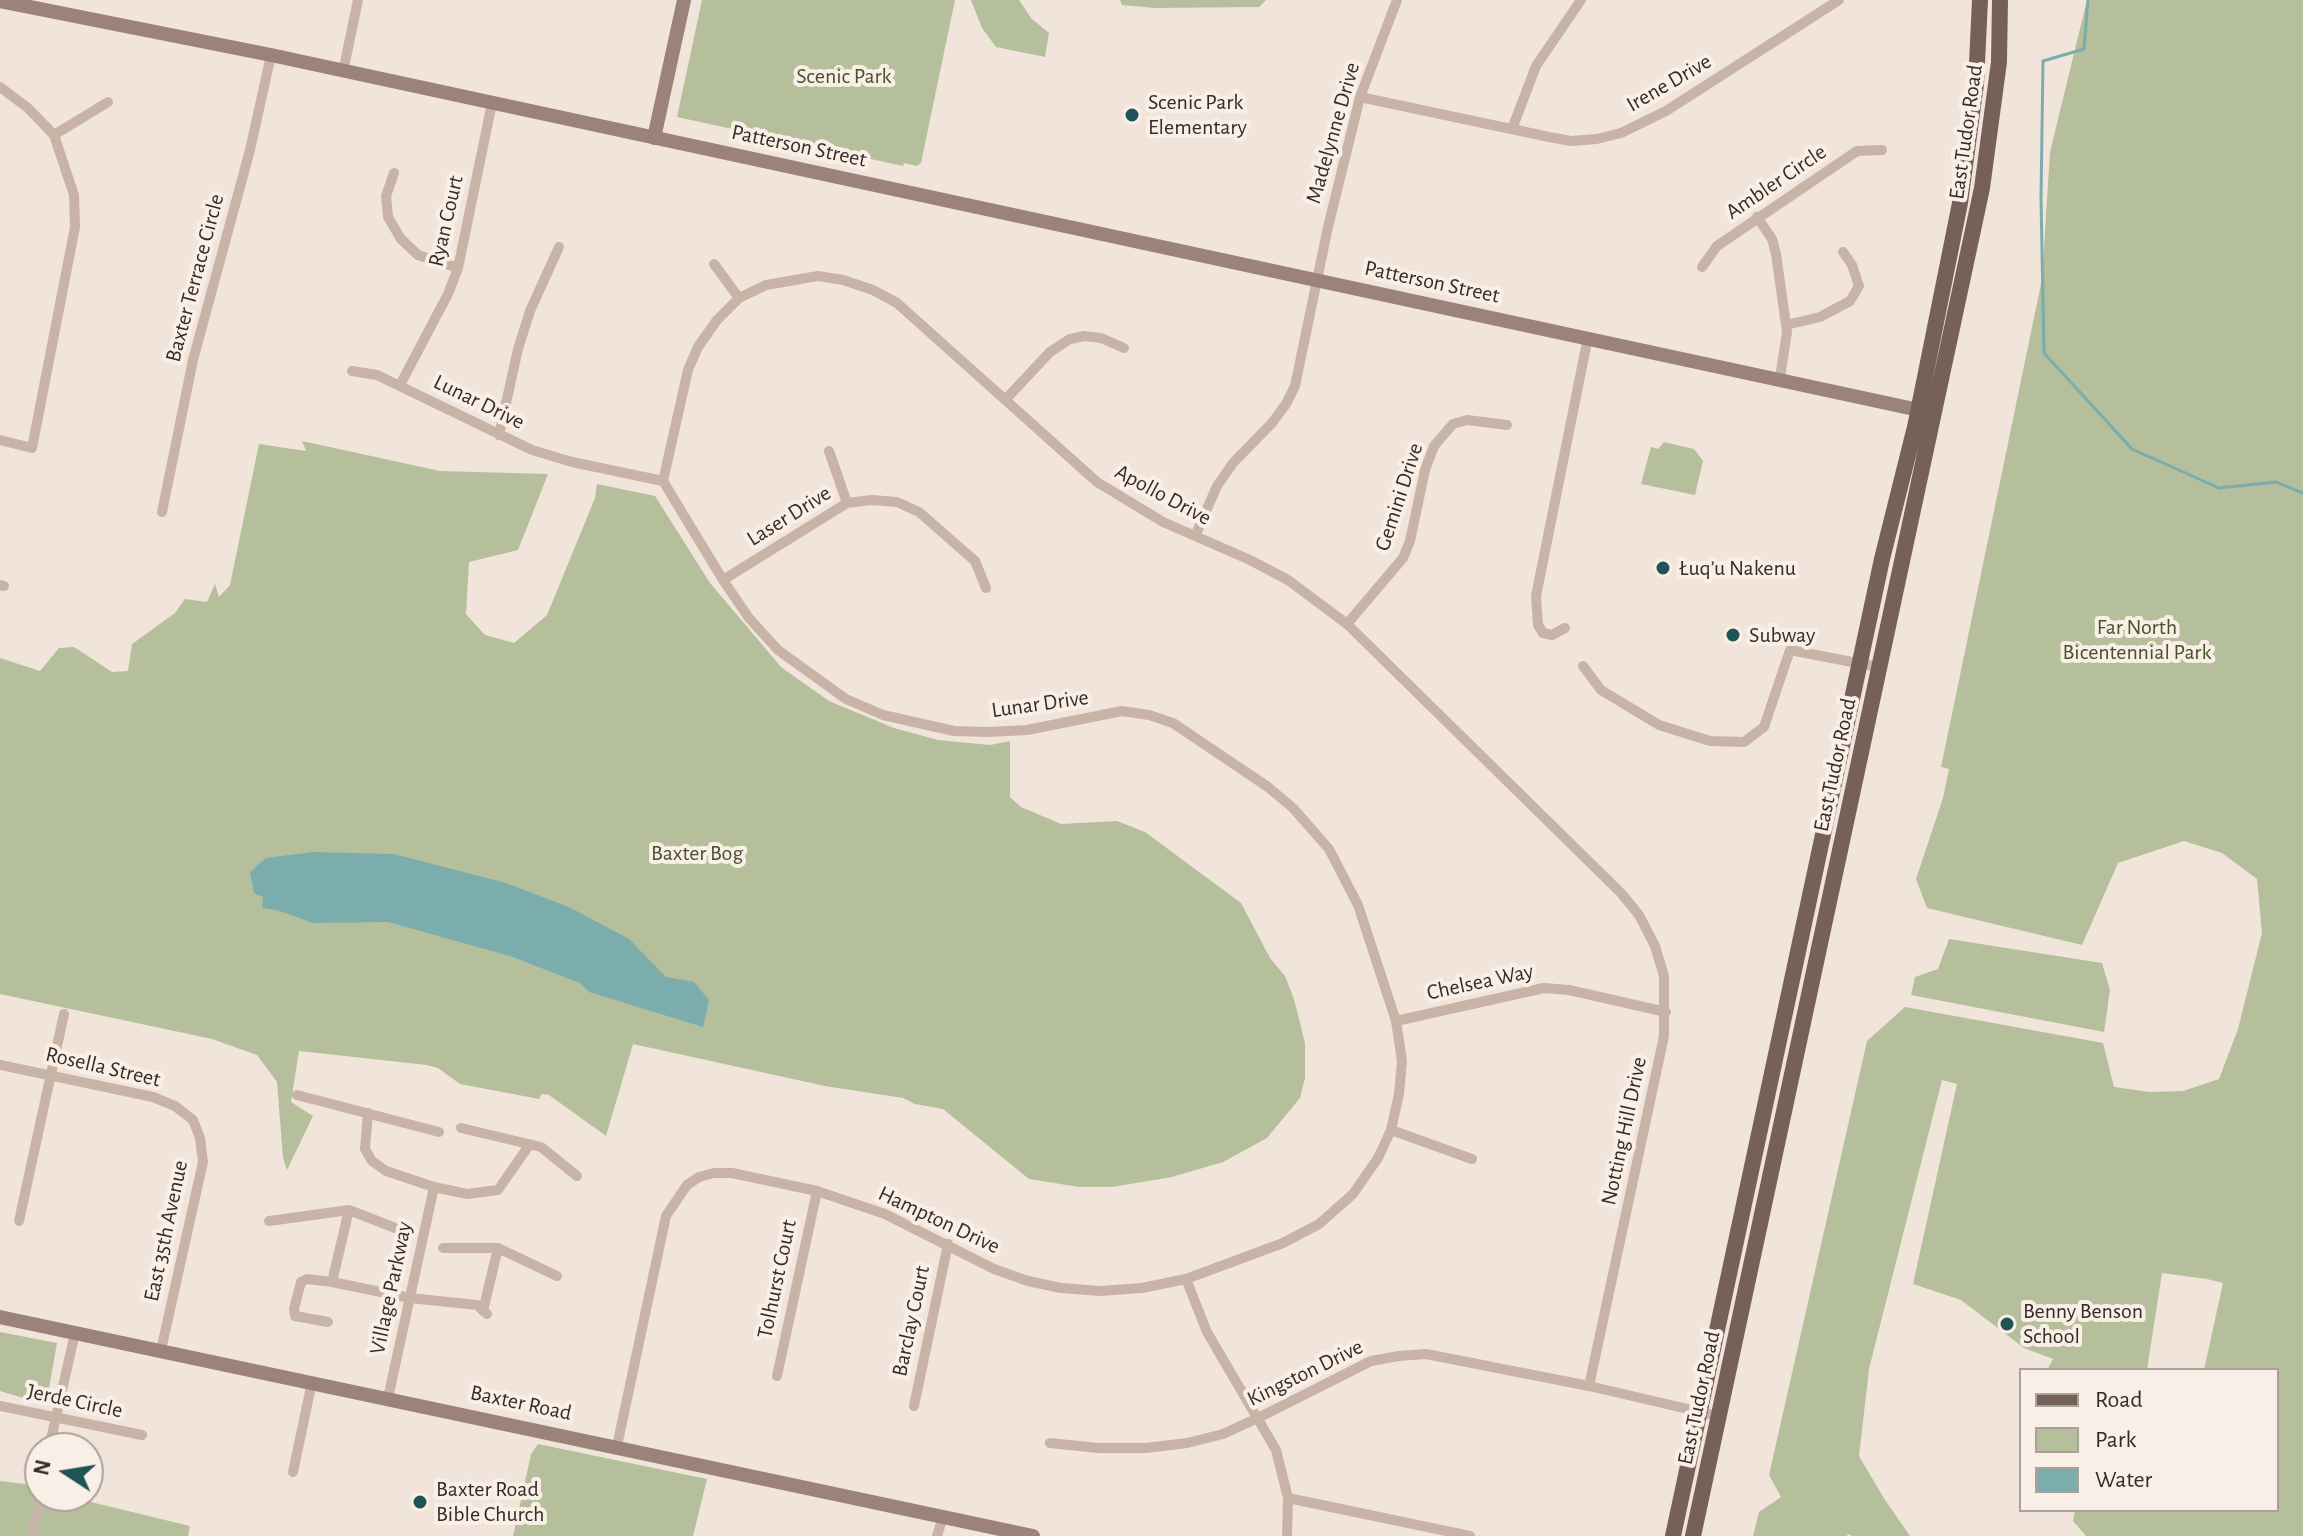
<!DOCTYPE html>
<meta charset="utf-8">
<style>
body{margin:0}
#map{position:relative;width:2303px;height:1536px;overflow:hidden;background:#f1e5db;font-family:"Alegreya Sans",sans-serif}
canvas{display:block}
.legend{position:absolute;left:2019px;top:1368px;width:260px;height:144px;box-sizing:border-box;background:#f9efe7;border:2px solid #aba19a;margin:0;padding:10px 14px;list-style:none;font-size:24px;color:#352b27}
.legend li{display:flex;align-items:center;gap:16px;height:40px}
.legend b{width:40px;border:2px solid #aba19a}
.north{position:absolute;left:24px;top:1432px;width:80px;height:80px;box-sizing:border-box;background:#f9efe7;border:2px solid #aba19a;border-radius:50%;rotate:282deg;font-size:22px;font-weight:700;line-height:32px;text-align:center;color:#352b27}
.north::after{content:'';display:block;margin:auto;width:28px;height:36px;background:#1e5455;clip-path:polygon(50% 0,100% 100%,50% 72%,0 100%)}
</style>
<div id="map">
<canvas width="2303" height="1536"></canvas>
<ul class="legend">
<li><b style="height:10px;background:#766159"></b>Road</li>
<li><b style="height:22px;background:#b5bf9b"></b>Park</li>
<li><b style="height:22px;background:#7badac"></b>Water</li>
</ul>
<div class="north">N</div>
</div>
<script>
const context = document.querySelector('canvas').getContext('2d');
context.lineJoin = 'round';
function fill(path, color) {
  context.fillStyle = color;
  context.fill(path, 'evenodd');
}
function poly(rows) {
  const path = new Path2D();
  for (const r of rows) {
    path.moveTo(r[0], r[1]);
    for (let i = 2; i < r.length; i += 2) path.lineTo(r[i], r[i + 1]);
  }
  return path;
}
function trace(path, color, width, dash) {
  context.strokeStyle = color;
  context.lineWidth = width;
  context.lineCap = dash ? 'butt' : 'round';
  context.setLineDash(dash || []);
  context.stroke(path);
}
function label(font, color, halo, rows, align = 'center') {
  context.font = font + ' "Alegreya Sans",sans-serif';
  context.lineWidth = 8;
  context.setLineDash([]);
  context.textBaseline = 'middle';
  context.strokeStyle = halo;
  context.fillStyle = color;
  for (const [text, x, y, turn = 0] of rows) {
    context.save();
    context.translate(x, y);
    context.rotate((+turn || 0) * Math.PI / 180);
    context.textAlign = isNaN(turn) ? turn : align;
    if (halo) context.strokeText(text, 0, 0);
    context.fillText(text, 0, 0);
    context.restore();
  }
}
const green = poly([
 [702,0,955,0,921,163,917,166,904,163,903,166,677,117],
 [971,0,1019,0,1031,18,1049,33,1045,57,996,47,982,28],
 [1120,0,1266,0,1259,7,1155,8,1122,5],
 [2087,0,2303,0,2303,1536,2086,1536,2073,1521,2075,1510,2277,1510,2277,1370,2204,1370,2223,1283,2207,1279,2162,1273,2147,1370,2047,1370,2053,1359,2024,1348,1961,1300,1913,1284,1957,1084,1942,1080,1869,1369,1859,1456,1885,1500,1910,1536,1852,1536,1848,1534,1847,1536,1753,1536,1759,1512,1781,1497,1769,1475,1867,1041,1905,1007,2103,1043,2114,1087,2150,1092,2183,1091,2219,1079,2238,1029,2262,933,2257,879,2222,853,2184,841,2118,863,2082,945,1927,908,1916,879,1943,798,1949,769,1941,767,2042,279,2050,152],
 [302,441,440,471,548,474,518,550,469,562,466,614,485,635,514,643,547,615,595,498,597,484,655,496,710,583,781,667,829,701,894,728,938,740,990,745,1010,741,1010,797,1021,807,1061,824,1117,821,1145,832,1241,903,1270,958,1285,976,1294,999,1305,1043,1305,1078,1300,1098,1267,1138,1223,1162,1172,1177,1112,1187,1079,1187,1029,1179,943,1109,915,1104,903,1098,825,1086,633,1044,606,1136,549,1095,542,1094,539,1099,460,1084,438,1068,427,1065,299,1051,291,1102,313,1116,287,1170,283,1158,277,1082,257,1055,212,1039,0,994,0,658,40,671,59,648,74,647,112,672,128,671,132,644,175,613,185,599,207,602,215,584,219,597,230,585,259,444,306,451],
 [1664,442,1694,449,1703,461,1695,495,1641,484,1651,447,1658,449],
 [1949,939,2102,963,2110,990,2104,1032,1911,995,1915,977,1938,969],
 [0,1332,57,1343,46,1405,0,1391],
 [538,1444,707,1479,693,1536,513,1536,531,1454],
 [0,1481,40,1486,40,1496,66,1496,190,1526,188,1536,0,1536]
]);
const water = poly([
 [313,852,394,854,506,883,571,908,629,939,666,977,694,982,709,1000,703,1027,589,992,580,983,510,956,388,922,313,923,277,910,262,908,263,897,254,893,250,872,266,858]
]);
const stream = poly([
 [2088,0,2084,49,2043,61,2041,198,2044,353,2132,449,2219,488,2276,482,2303,493]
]);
const street = poly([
 [343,72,358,0],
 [0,87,28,108,54,135,74,195,75,227,32,448,0,440],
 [1360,97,1549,137,1571,141,1597,139,1621,133,1666,111,1839,0],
 [1512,129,1536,66,1581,0],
 [54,135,108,102],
 [394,173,386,196,388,217,401,239,418,255,458,268],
 [1757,217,1772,239,1776,254,1787,332,1780,378],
 [714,264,739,298],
 [1702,267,1717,246,1857,151,1882,150],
 [1786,325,1820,317,1850,301,1859,286,1852,265,1843,252],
 [352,371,377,375,532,450,572,462,663,481,723,580,749,618,778,650,846,699,883,715,954,731,989,732,1027,730,1122,711,1149,715,1173,723,1268,787,1293,808,1329,849,1358,905,1396,1021,1402,1061,1399,1094,1391,1130,1378,1158,1353,1194,1319,1224,1283,1243,1186,1279,1142,1288,1100,1291,1061,1288,1028,1281,994,1269,885,1214,817,1191,732,1173,714,1173,699,1177,687,1185,666,1216,617,1446],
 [400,385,448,294,458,268,492,103],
 [1006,399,1050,352,1070,339,1084,336,1101,338,1124,348],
 [499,435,518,349,530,311,559,247],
 [829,451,847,503],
 [663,481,688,370,698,347,717,320,739,298,766,285,818,276,843,280,873,290,897,303,1097,482,1163,522,1250,560,1288,580,1347,624,1621,893,1639,915,1655,946,1664,976,1664,1036,1589,1386],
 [162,512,193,360,250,150,271,55],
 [1195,536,1217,486,1233,463,1272,423,1286,404,1295,386,1328,227,1360,97,1397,0],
 [723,580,847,503,872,500,897,502,919,512,975,561,986,588],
 [0,585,4,586],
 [1347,624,1403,558,1410,541,1425,470,1434,446,1453,424,1467,420,1507,425],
 [1565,628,1552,635,1543,633,1538,625,1536,596,1588,337],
 [1583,666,1601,690,1659,725,1710,741,1744,742,1764,727,1790,650,1878,667],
 [1396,1021,1544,988,1569,990,1666,1012],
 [0,1065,153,1097,175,1106,193,1120,200,1138,203,1162,161,1350],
 [297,1095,439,1132],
 [368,1113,365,1149,372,1161,386,1171,434,1187,467,1194,498,1190,530,1144],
 [461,1128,541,1147,577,1176],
 [1391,1130,1472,1159],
 [19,1221,64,1014],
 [269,1221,349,1210,403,1231],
 [443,1248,498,1248,557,1276],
 [1186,1279,1207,1332,1276,1450,1288,1498,1287,1536],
 [332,1282,349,1210],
 [483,1311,498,1248],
 [328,1322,295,1316,294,1309,301,1282,307,1279,332,1282,410,1298,477,1305,487,1314],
 [777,1376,817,1191],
 [388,1398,434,1187],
 [0,1406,142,1435],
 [914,1406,948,1244],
 [1050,1443,1098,1448,1146,1448,1187,1443,1223,1434,1260,1417,1371,1361,1399,1356,1426,1354,1589,1386,1718,1416],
 [49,1448,75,1333],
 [293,1472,312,1382],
 [1288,1498,1470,1536],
 [32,1536,40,1495],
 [937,1536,943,1517]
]);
const secondary = poly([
 [0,1,271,55,1928,412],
 [654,138,684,0],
 [0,1317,1033,1536]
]);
const primary = poly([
 [1673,1536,1882,559,1915,427,1960,203,1976,84,1980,0],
 [1693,1536,1982,188,1999,62,2000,0]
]);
const markers = [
 [1132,115,8,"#1e5455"],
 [1663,568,8,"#1e5455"],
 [1733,635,8,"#1e5455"],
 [2007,1324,8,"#1e5455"],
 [420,1502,8,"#1e5455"]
];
const parkNames = [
 ["Scenic Park",844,76],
 ["Far North",2137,627],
 ["Bicentennial Park",2137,652],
 ["Baxter Bog",697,853]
];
const streetNames = [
 ["Irene Drive",1669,83,-30],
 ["East Tudor Road",1966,132,-82],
 ["Madelynne Drive",1333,133,-74],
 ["Patterson Street",799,146,12],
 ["Ambler Circle",1776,182,-34],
 ["Ryan Court",446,221,-77],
 ["Baxter Terrace Circle",195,278,-75],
 ["Patterson Street",1432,282,12],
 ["Lunar Drive",479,402,26],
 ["Apollo Drive",1163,495,28],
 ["Gemini Drive",1399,497,-72],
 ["Laser Drive",789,516,-32],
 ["Lunar Drive",1040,704,-8],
 ["East Tudor Road",1835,765,-78],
 ["Chelsea Way",1480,982,-12],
 ["Rosella Street",103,1067,13],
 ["Notting Hill Drive",1624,1131,-78],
 ["Hampton Drive",939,1220,25],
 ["East 35th Avenue",166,1231,-78],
 ["Tolhurst Court",777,1279,-78],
 ["Village Parkway",391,1288,-78],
 ["Barclay Court",911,1321,-78],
 ["Kingston Drive",1305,1373,-26],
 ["East Tudor Road",1699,1398,-78],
 ["Jerde Circle",75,1401,12],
 ["Baxter Road",521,1403,12]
];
const poiNames = [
 ["Scenic Park",1148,102],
 ["Elementary",1148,127],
 ["Łuq’u Nakenu",1679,568],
 ["Subway",1749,635],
 ["Benny Benson",2023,1311],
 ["School",2023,1336],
 ["Baxter Road",436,1489],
 ["Bible Church",436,1514]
];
fill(green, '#b5bf9b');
fill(water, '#7badac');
trace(stream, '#7badac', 3);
trace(street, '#c8b4a7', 10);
trace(secondary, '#9c8379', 14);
trace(primary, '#766159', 16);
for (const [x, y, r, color] of markers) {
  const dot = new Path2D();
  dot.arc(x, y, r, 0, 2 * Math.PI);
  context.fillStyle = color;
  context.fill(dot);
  trace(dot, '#f9efe7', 3);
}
label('22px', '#46522c', '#f9efe7', parkNames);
label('22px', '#352b27', '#f9efe7', streetNames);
label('22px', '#352b27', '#f9efe7', poiNames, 'left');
</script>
